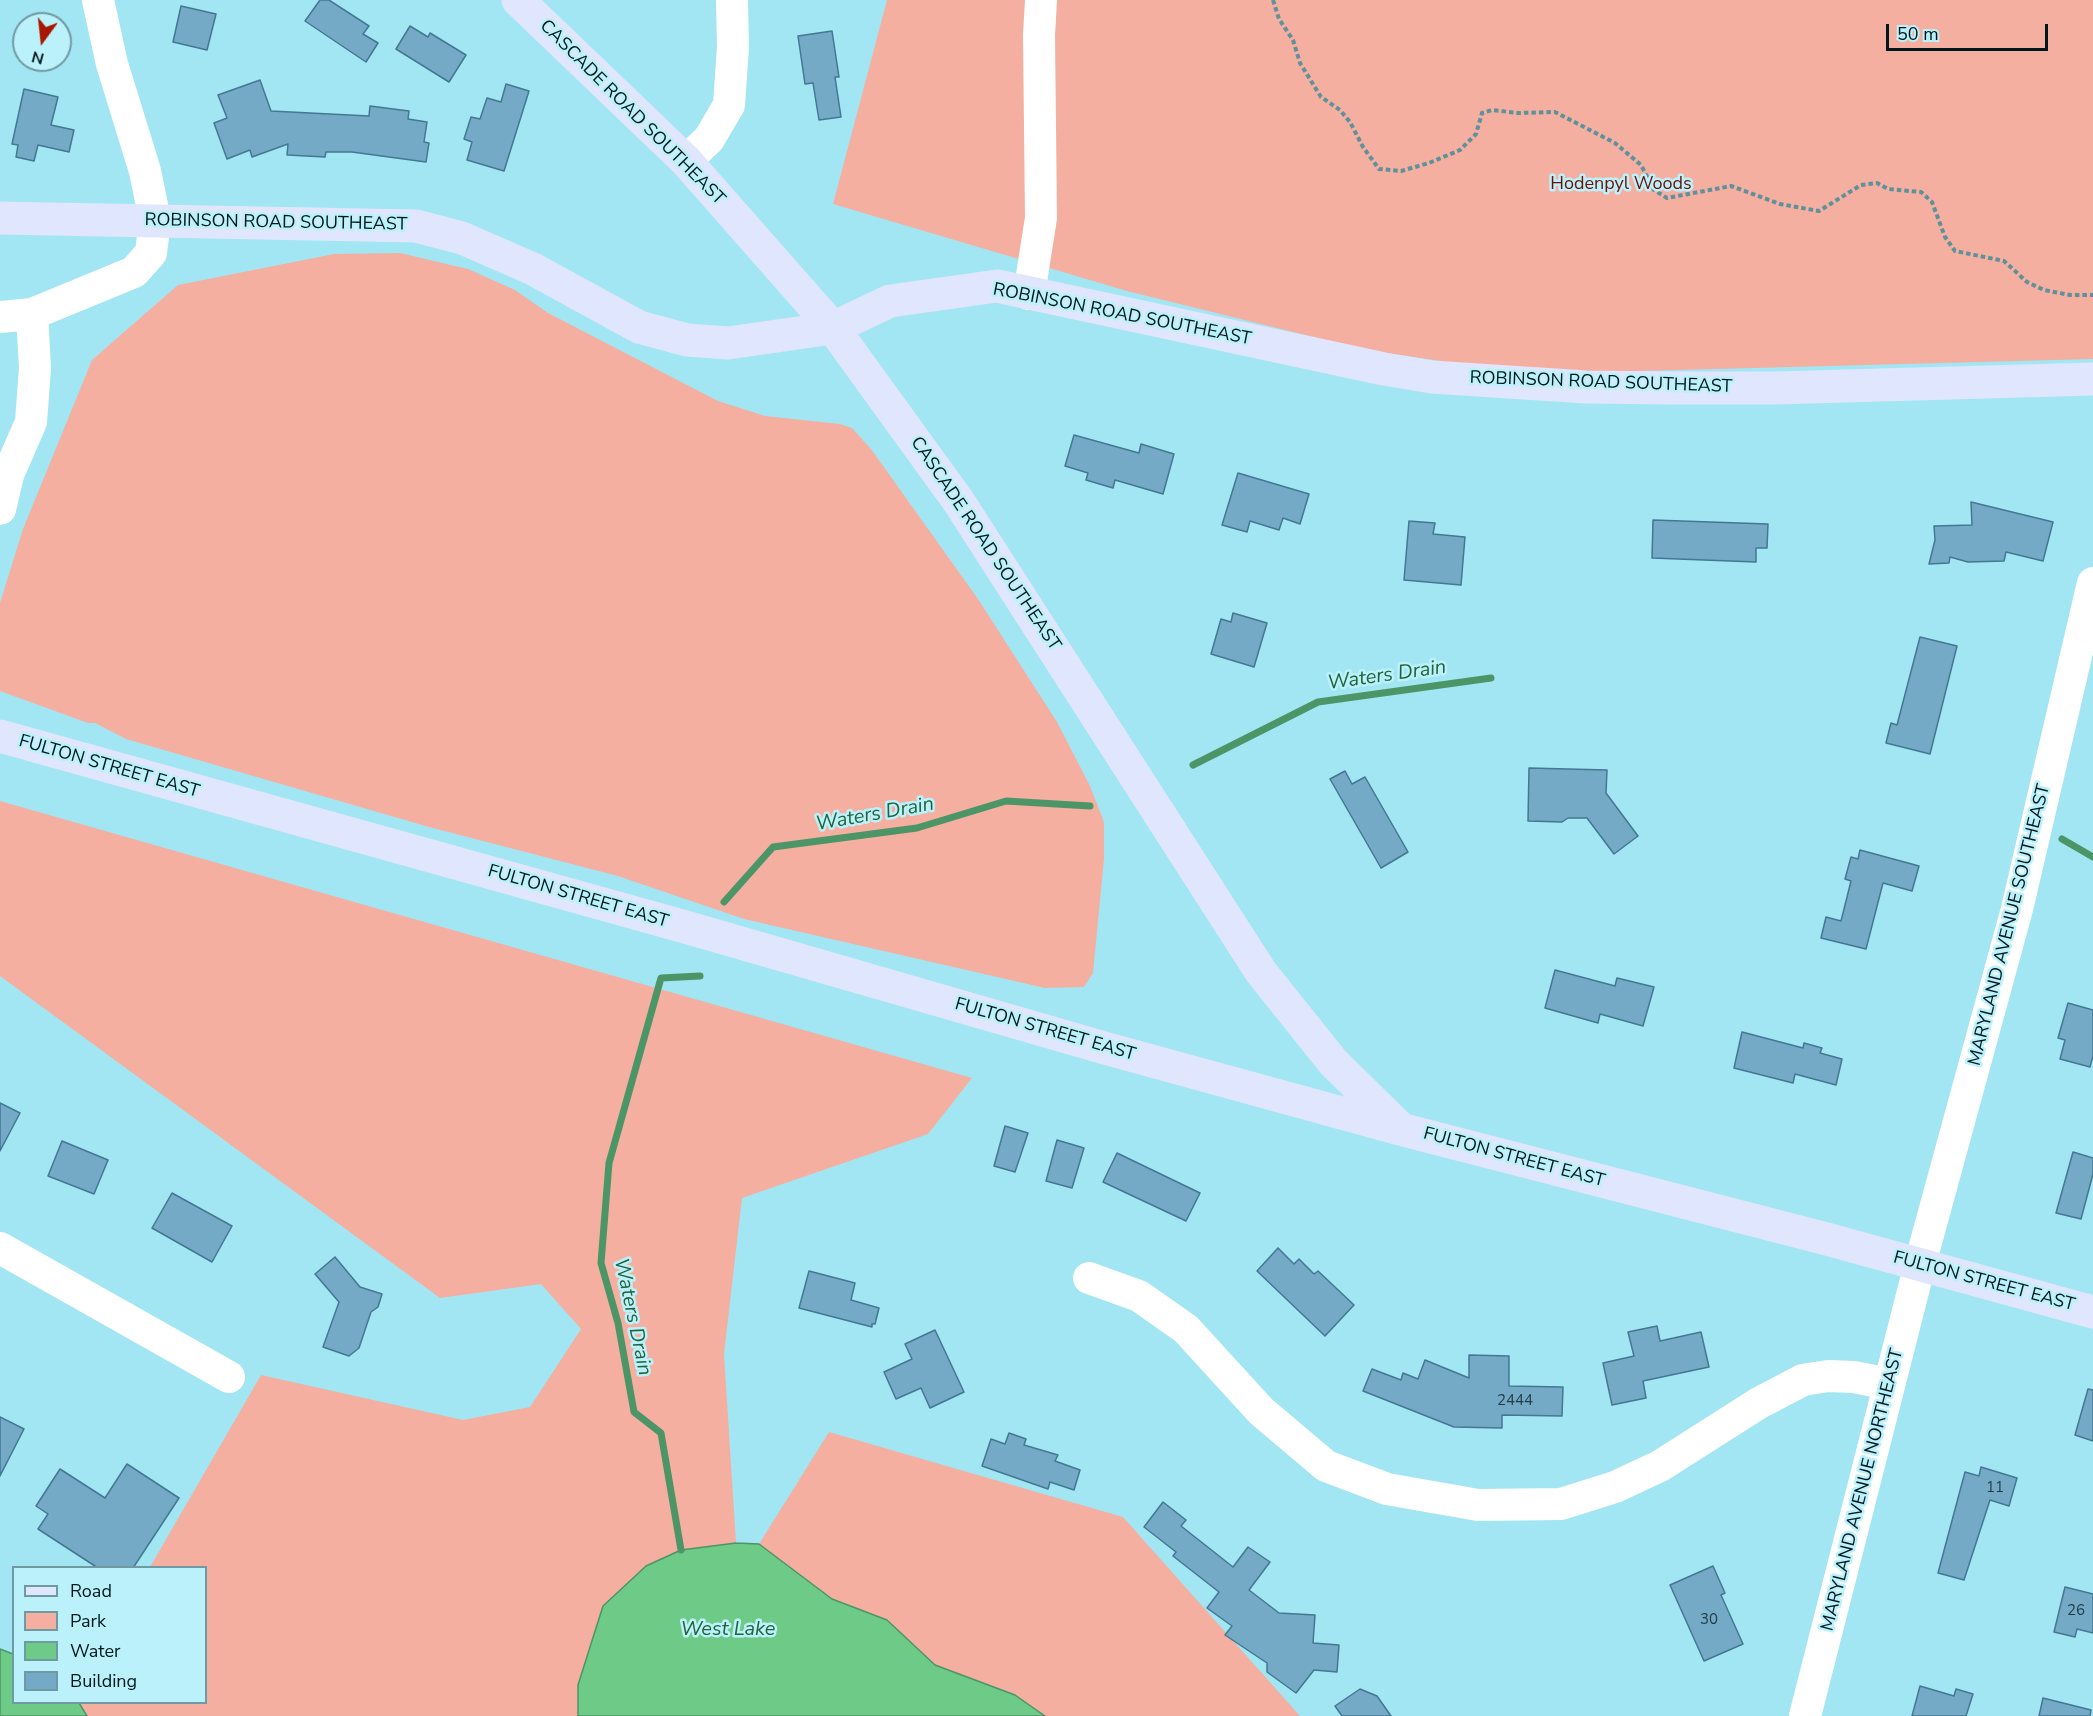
<!DOCTYPE html>
<style>
body{margin:0}
#map{position:relative;width:2093px;height:1716px;overflow:hidden;background:#a2e6f3;font-family:"Nunito Sans",sans-serif}
canvas{display:block}
.legend{position:absolute;left:12px;top:1566px;width:195px;height:138px;box-sizing:border-box;background:#bbf1fb;border:2px solid #709aa2;margin:0;padding:8px 10px;list-style:none;font-size:18px;color:#00181d}
.legend li{display:flex;align-items:center;gap:12px;height:30px}
.legend b{width:30px;border:2px solid #709aa2}
.north{position:absolute;left:12px;top:12px;width:60px;height:60px;box-sizing:border-box;background:#bbf1fb;border:2px solid #709aa2;border-radius:50%;rotate:195deg;font-size:16px;font-weight:700;line-height:24px;text-align:center;color:#00181d}
.north::after{content:'';display:block;margin:auto;width:21px;height:27px;background:#a81801;clip-path:polygon(50% 0,100% 100%,50% 72%,0 100%)}
.scale{position:absolute;left:1886px;top:24px;width:162px;height:27px;box-sizing:border-box;border:3px solid #00181d;border-top:0;padding-left:8px;font-size:18px;line-height:21px;white-space:nowrap;color:#00181d;-webkit-text-stroke:4px #bbf1fb;paint-order:stroke}
</style>
<div id="map">
<canvas width="2093" height="1716"></canvas>
<ul class="legend">
<li><b style="height:8px;background:#dfe6fd"></b>Road</li>
<li><b style="height:16px;background:#f4afa1"></b>Park</li>
<li><b style="height:16px;background:#6dca87"></b>Water</li>
<li><b style="height:16px;background:#74aac6"></b>Building</li>
</ul>
<div class="north">N</div>
<div class="scale">50 m</div>
</div>
<script>
const context = document.querySelector('canvas').getContext('2d');
context.lineJoin = 'round';
function fill(path, color) {
  context.fillStyle = color;
  context.fill(path, 'evenodd');
}
function poly(rows) {
  const path = new Path2D();
  for (const r of rows) {
    path.moveTo(r[0], r[1]);
    for (let i = 2; i < r.length; i += 2) path.lineTo(r[i], r[i + 1]);
  }
  return path;
}
function trace(path, color, width, dash) {
  context.strokeStyle = color;
  context.lineWidth = width;
  context.lineCap = dash ? 'butt' : 'round';
  context.setLineDash(dash || []);
  context.stroke(path);
}
function label(font, color, halo, rows, align = 'center') {
  context.font = font + ' "Nunito Sans",sans-serif';
  context.lineWidth = 5;
  context.setLineDash([]);
  context.textBaseline = 'middle';
  context.strokeStyle = halo;
  context.fillStyle = color;
  for (const [text, x, y, turn = 0] of rows) {
    context.save();
    context.translate(x, y);
    context.rotate((+turn || 0) * Math.PI / 180);
    context.textAlign = isNaN(turn) ? turn : align;
    if (halo) context.strokeText(text, 0, 0);
    context.fillText(text, 0, 0);
    context.restore();
  }
}
const green = poly([
 [887,0,2093,0,2093,359,1602,372,1482,367,1366,350,1127,291,833,204],
 [400,253,468,269,515,290,548,313,718,401,765,416,840,424,852,428,871,449,978,599,1057,722,1090,786,1104,822,1104,859,1093,973,1084,987,1045,988,744,919,618,876,429,827,126,739,95,723,88,723,0,691,0,603,23,529,92,360,178,285,334,254],
 [0,801,972,1078,928,1134,742,1198,724,1354,736,1543,681,1550,646,1566,603,1606,578,1685,578,1716,87,1716,79,1703,206,1702,206,1568,150,1567,261,1375,463,1420,530,1407,581,1329,541,1284,440,1298,0,976],
 [829,1432,1123,1517,1300,1716,1045,1716,1015,1695,935,1665,887,1620,832,1599,759,1544]
]);
const water = poly([
 [736,1543,759,1544,832,1599,887,1620,935,1665,1015,1695,1045,1716,578,1716,578,1685,603,1606,646,1566,681,1550,736,1543],
 [0,1649,13,1654,14,1702,79,1703,87,1716,0,1716,0,1649]
]);
const stream = poly([
 [1193,765,1318,702,1491,678],
 [2062,839,2093,857],
 [724,902,773,847,917,828,1006,801,1090,806],
 [681,1550,661,1433,634,1412,618,1323,601,1263,609,1163,661,978,700,976]
]);
const building = poly([
 [320,0,329,0,369,26,363,34,378,43,366,62,305,21,320,0],
 [181,6,216,14,207,50,173,42,181,6],
 [410,26,428,37,430,33,466,55,449,82,396,49,410,26],
 [832,31,839,77,835,77,841,117,819,120,813,83,805,84,798,36,832,31],
 [260,80,271,111,369,116,370,106,409,111,408,119,427,122,424,142,429,143,426,162,352,152,326,152,325,157,287,155,288,144,252,157,250,150,227,159,214,123,227,118,218,95,260,80],
 [506,84,529,91,504,171,467,160,472,142,464,139,471,117,480,119,487,98,501,102,506,84],
 [24,89,58,97,51,125,74,130,69,152,38,145,34,161,16,157,18,145,12,144,24,89],
 [1074,435,1139,453,1141,444,1174,454,1163,494,1115,480,1113,488,1086,480,1088,473,1065,466,1074,435],
 [1238,473,1309,494,1300,524,1283,518,1279,530,1250,521,1247,532,1222,525,1238,473],
 [1971,502,2053,522,2043,561,2006,552,2004,561,1968,562,1950,557,1949,563,1929,564,1935,540,1934,526,1972,525,1971,502],
 [1653,520,1768,524,1767,548,1756,548,1756,562,1652,558,1653,520],
 [1409,521,1435,523,1433,534,1465,537,1461,585,1404,580,1409,521],
 [1233,613,1267,623,1254,667,1211,654,1221,619,1231,622,1233,613],
 [1920,637,1957,646,1930,754,1886,743,1891,723,1897,725,1920,637],
 [1529,768,1607,770,1606,793,1638,836,1614,854,1587,818,1568,818,1562,822,1528,821,1529,768],
 [1345,771,1352,784,1365,777,1408,852,1381,868,1330,779,1345,771],
 [1860,850,1919,866,1912,891,1883,883,1866,949,1821,938,1826,917,1841,921,1851,881,1845,879,1851,857,1858,859,1860,850],
 [1555,970,1615,986,1617,978,1654,987,1643,1026,1600,1014,1598,1023,1545,1008,1555,970],
 [2068,1003,2093,1010,2093,1056,2090,1067,2060,1059,2065,1040,2058,1038,2068,1003],
 [1742,1032,1803,1048,1804,1043,1822,1048,1820,1053,1842,1059,1836,1085,1795,1074,1793,1083,1734,1068,1742,1032],
 [0,1103,20,1113,0,1151,0,1103],
 [1005,1126,1028,1133,1015,1172,994,1166,1005,1126],
 [1057,1140,1084,1148,1072,1188,1046,1181,1057,1140],
 [62,1141,108,1160,94,1194,48,1176,62,1141],
 [2073,1152,2093,1158,2093,1174,2081,1219,2056,1213,2073,1152],
 [1117,1153,1200,1193,1186,1221,1103,1182,1117,1153],
 [172,1193,232,1226,212,1262,152,1228,172,1193],
 [1278,1248,1294,1264,1299,1259,1314,1274,1318,1271,1354,1305,1325,1336,1257,1271,1278,1248],
 [335,1257,360,1287,382,1294,378,1307,371,1312,359,1348,349,1356,323,1347,339,1302,315,1274,335,1257],
 [809,1271,855,1283,851,1300,879,1308,875,1324,872,1324,872,1327,799,1308,809,1271],
 [1657,1326,1660,1341,1701,1332,1709,1367,1643,1381,1646,1398,1612,1405,1603,1363,1634,1356,1628,1332,1657,1326],
 [935,1330,964,1392,930,1408,921,1388,896,1399,884,1372,912,1359,905,1344,935,1330],
 [1469,1355,1509,1356,1509,1386,1563,1387,1562,1416,1502,1415,1502,1428,1454,1427,1363,1391,1372,1369,1401,1380,1403,1373,1418,1379,1425,1360,1469,1378,1469,1355],
 [2088,1389,2093,1390,2093,1441,2075,1435,2088,1389],
 [0,1417,24,1429,0,1476,0,1417],
 [1009,1433,1026,1439,1024,1445,1058,1455,1055,1461,1080,1470,1074,1490,1050,1482,1048,1489,982,1466,991,1439,1005,1444,1009,1433],
 [127,1464,179,1498,133,1568,98,1568,38,1529,48,1514,36,1506,60,1469,105,1498,127,1464],
 [1981,1467,2017,1478,2009,1506,1990,1500,1964,1580,1938,1573,1965,1472,1979,1476,1981,1467],
 [1163,1502,1186,1520,1181,1526,1233,1567,1248,1547,1270,1562,1249,1590,1279,1613,1315,1615,1313,1643,1339,1645,1337,1672,1314,1670,1296,1693,1267,1672,1267,1663,1225,1635,1232,1626,1207,1608,1219,1592,1173,1556,1176,1552,1144,1527,1163,1502],
 [1713,1566,1725,1593,1721,1595,1743,1644,1704,1661,1670,1585,1713,1566],
 [2065,1587,2093,1594,2093,1633,2077,1629,2075,1637,2054,1632,2065,1587],
 [1920,1686,1954,1696,1956,1689,1973,1694,1966,1716,1912,1716,1920,1686],
 [1360,1689,1377,1696,1391,1716,1342,1716,1335,1706,1360,1689],
 [2043,1698,2091,1710,2090,1716,2039,1716,2043,1698]
]);
const path = poly([
 [1273,0,1279,19,1293,40,1300,63,1321,97,1340,110,1350,122,1363,147,1379,169,1401,171,1429,163,1460,150,1476,134,1482,113,1492,110,1518,113,1555,112,1615,143,1641,165,1654,190,1667,198,1731,186,1780,204,1819,211,1861,185,1877,183,1888,189,1921,192,1932,202,1945,237,1955,251,2004,261,2027,282,2044,290,2070,295,2093,295]
]);
const minor = poly([
 [686,161,709,139,729,105,733,47,732,0],
 [1029,294,1041,218,1039,35,1041,0],
 [0,317,32,314],
 [0,509,8,475,31,422,35,368,32,314,134,272,151,253,155,220,145,171,112,64,98,0],
 [0,1248,229,1377],
 [1089,1278,1139,1296,1186,1329,1261,1411,1326,1466,1387,1489,1478,1505,1561,1504,1615,1487,1660,1466,1759,1403,1803,1380,1828,1376,1854,1377,1889,1384],
 [1805,1716,1920,1264,2017,909,2093,583]
]);
const major = poly([
 [518,0,686,161,833,328,959,502,1261,972,1333,1062,1398,1126],
 [0,218,416,226,462,238,533,269,639,327,687,340,728,343,833,328,890,301,997,286,1384,369,1432,377,1586,387,1669,388,1775,388,2093,379],
 [0,736,689,928,1108,1049,1400,1129,1823,1238,2093,1312]
]);
const numberNames = [
 ["2444",1515,1401],
 ["11",1995,1488],
 ["26",2076,1611],
 ["30",1709,1620]
];
const streetNames = [
 ["CASCADE ROAD SOUTHEAST",632,113,45],
 ["ROBINSON ROAD SOUTHEAST",276,223,1],
 ["ROBINSON ROAD SOUTHEAST",1122,315,11],
 ["ROBINSON ROAD SOUTHEAST",1601,383,2],
 ["CASCADE ROAD SOUTHEAST",985,544,56],
 ["FULTON STREET EAST",109,767,16],
 ["FULTON STREET EAST",578,897,16],
 ["MARYLAND AVENUE SOUTHEAST",2010,925,-76],
 ["FULTON STREET EAST",1045,1030,16],
 ["FULTON STREET EAST",1514,1158,15],
 ["FULTON STREET EAST",1984,1282,15],
 ["MARYLAND AVENUE NORTHEAST",1863,1490,-76]
];
const parkNames = [
 ["Hodenpyl Woods",1621,185]
];
const waterNames = [
 ["Waters Drain",1387,676,-8],
 ["Waters Drain",875,815,-10],
 ["Waters Drain",632,1317,78],
 ["West Lake",728,1630]
];
fill(green, '#f4afa1');
fill(water, '#6dca87');
trace(water, '#4c9567', 1.5);
trace(stream, '#4c9567', 7);
fill(building, '#74aac6');
trace(building, '#427892', 1.5);
trace(path, '#5f919b', 4, [4.5, 3]);
trace(minor, '#fff', 32);
trace(major, '#dfe6fd', 33);
label('15px', '#1d3c47', null, numberNames);
label('18px', '#00181d', '#bbf1fb', streetNames);
label('18px', '#6f1004', '#bbf1fb', parkNames);
label('italic 20px', '#226438', '#bbf1fb', waterNames);
</script>
